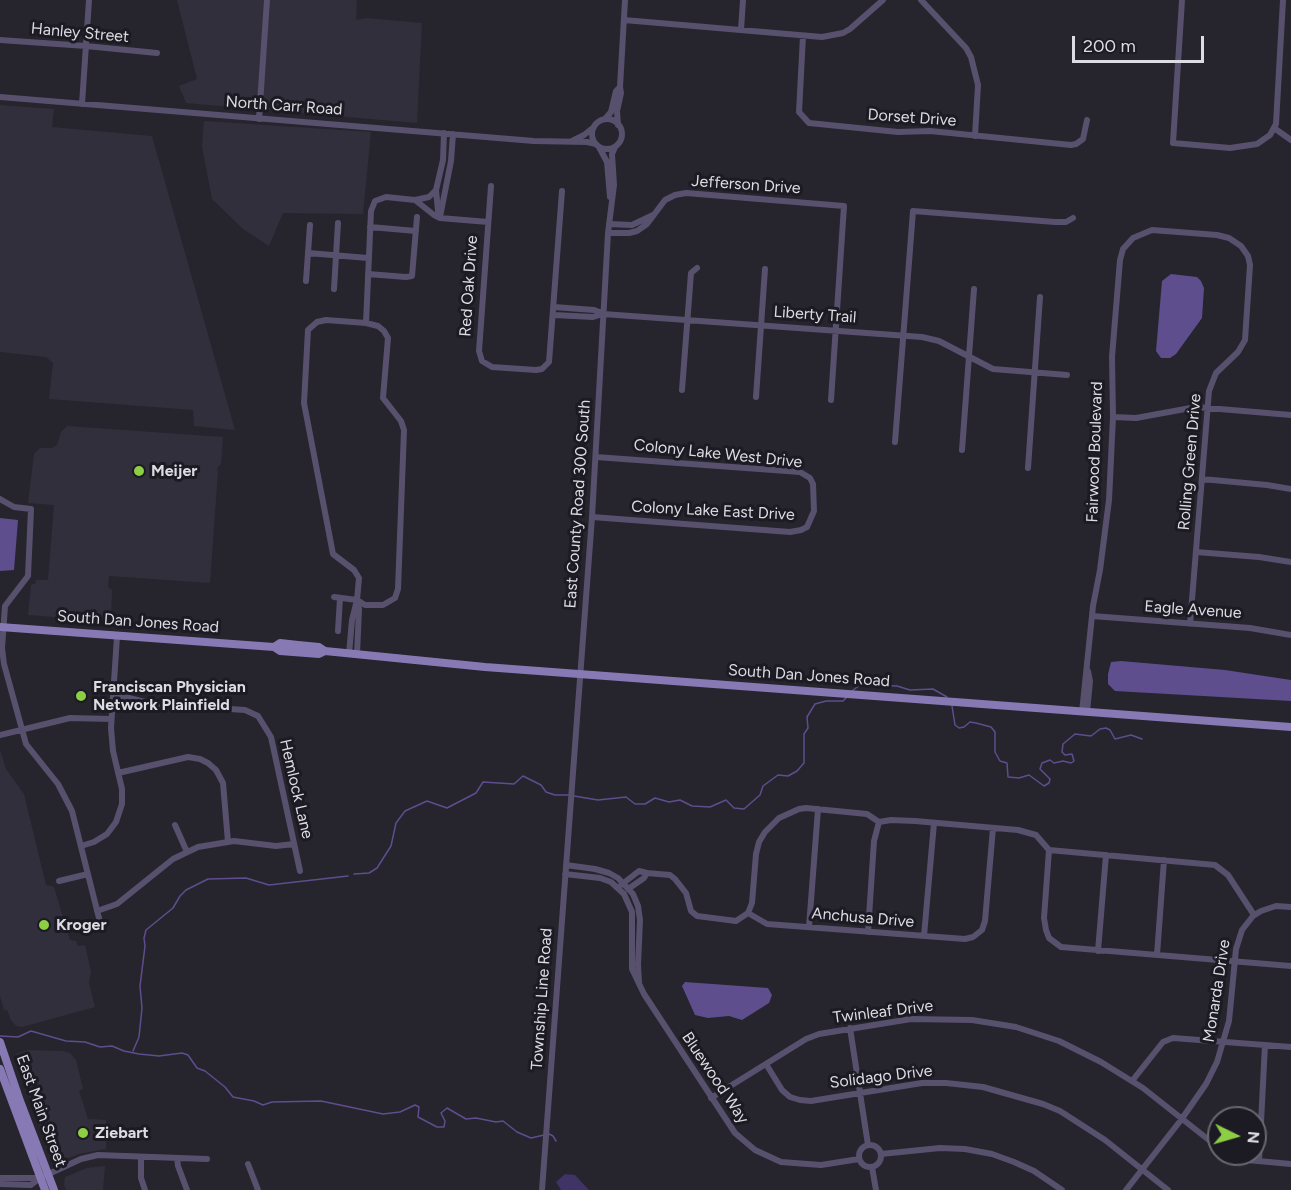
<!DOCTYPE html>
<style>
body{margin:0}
#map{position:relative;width:1291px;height:1190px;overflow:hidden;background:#26242d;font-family:Figtree,sans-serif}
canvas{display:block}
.north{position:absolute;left:1207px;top:1106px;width:60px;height:60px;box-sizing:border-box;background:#1c1b23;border:2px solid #69686f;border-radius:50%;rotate:95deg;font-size:16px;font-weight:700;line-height:24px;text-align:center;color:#dddce2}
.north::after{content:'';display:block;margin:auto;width:21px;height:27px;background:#8dce44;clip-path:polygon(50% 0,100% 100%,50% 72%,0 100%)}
.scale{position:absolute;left:1072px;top:36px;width:132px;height:27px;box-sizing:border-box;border:3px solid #dddce2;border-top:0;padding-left:8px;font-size:18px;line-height:21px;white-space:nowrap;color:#dddce2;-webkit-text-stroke:4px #1c1b23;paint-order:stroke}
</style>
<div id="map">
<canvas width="1291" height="1190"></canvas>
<div class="north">N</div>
<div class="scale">200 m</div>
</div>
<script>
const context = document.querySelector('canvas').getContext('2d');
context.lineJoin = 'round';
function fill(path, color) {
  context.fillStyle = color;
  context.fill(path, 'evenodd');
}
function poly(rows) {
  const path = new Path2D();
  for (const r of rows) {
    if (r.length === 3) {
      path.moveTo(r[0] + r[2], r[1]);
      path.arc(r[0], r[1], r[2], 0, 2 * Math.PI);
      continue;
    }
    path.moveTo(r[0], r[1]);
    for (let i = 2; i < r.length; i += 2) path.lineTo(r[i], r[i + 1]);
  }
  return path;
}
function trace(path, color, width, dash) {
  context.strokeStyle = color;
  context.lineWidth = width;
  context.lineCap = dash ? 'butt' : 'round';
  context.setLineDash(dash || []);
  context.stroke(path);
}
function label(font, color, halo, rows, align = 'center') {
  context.font = font + ' Figtree,sans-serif';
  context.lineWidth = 6;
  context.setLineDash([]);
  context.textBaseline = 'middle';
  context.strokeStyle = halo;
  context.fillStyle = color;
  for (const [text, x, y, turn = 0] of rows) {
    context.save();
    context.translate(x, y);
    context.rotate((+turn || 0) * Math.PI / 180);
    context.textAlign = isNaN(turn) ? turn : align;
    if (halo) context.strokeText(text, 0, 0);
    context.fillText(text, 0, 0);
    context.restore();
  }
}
const built = poly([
 [177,0,357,0,356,20,367,18,422,23,417,123,186,103,179,86,197,79],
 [0,105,54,109,52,127,152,136,235,430,194,426,193,410,49,399,53,363,46,357,0,352],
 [204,121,371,132,363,214,283,213,269,246,243,229,212,199,202,147],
 [67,426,223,437,221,464,217,468,218,472,210,583,109,576,108,587,112,590,111,617,107,618,107,621,28,615,31,585,36,583,36,580,48,580,54,505,28,503,34,454,40,448,52,448,57,445,61,432],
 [0,750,6,769,24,794,46,885,54,887,70,940,76,941,78,946,85,945,91,972,89,983,95,1007,22,1027,16,1026,11,1020,7,1010,4,1010,0,996],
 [28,1050,62,1051,70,1053,76,1060,83,1089,79,1091,88,1119,106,1120,106,1149,79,1154,56,1163,51,1161,16,1054],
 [105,1166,103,1190,66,1190,64,1185,65,1177,87,1168]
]);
const green = poly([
 [565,1174,575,1175,589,1190,561,1190,556,1182]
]);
const water = poly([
 [1171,274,1197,277,1201,281,1204,288,1202,318,1176,354,1170,358,1161,358,1156,351,1162,281],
 [0,518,18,520,14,570,0,571],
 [1121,661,1225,670,1291,680,1291,701,1115,691,1108,684,1108,674,1111,662],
 [685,982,768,988,772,995,769,1003,742,1020,729,1016,708,1018,695,1015,682,986]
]);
const stream = poly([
 [852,691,861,684,871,685,897,686,910,690,933,689,947,697],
 [952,706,955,725,959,728,964,727,970,722,976,723,991,727,995,732,995,752,1000,761,1007,763,1008,777,1019,778,1029,775,1044,786,1049,783,1050,779,1040,769,1042,763,1050,760,1054,763,1063,761,1071,763,1074,761,1072,754,1065,755,1062,752,1063,744,1075,734,1091,736,1100,729,1106,728,1110,730,1115,739,1131,735,1142,739],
 [574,796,598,800,626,797,635,804,645,804,655,798,669,802,680,800,692,806,710,807,726,800,734,808,744,809,760,795,763,786,778,775,788,776,797,771,804,763,804,734,808,728,807,717,815,704,826,701,843,701,847,697],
 [354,874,369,873,377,868,391,846,396,823,405,811,427,801,447,808,476,793,483,782,514,784,523,776,541,785,546,792,555,795,570,795],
 [0,1036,18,1037,31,1031,66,1041,85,1042,100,1047,112,1046,124,1051,139,1054,159,1056,182,1053,188,1055,197,1068,205,1071,225,1087,233,1097,254,1101,263,1105,272,1102,321,1101,383,1114,400,1112,415,1105,419,1107,418,1117,437,1127,444,1127,445,1121,441,1113,447,1108,466,1119,476,1118,496,1122,503,1121,517,1132,531,1138,544,1135],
 [133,1051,139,1037,142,1008,140,986,145,946,144,938,146,930,173,908,180,896,186,890,208,879,246,878,269,885,348,876],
 [549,1134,553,1136,556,1141]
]);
const minor = poly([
 [921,0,966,48,971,57,978,85,975,136],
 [1182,0,1173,143,1230,148,1257,144,1270,135,1276,124,1283,0],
 [624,20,822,37,843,33,850,29,883,0],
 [741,30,743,0],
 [803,36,799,112,809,123,898,132,930,131,1071,145,1076,144,1083,139,1087,120],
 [0,40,86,46,157,53],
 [0,97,534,141,587,142,596,144],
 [82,104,89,0],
 [259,119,267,0],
 [605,119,611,112,616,91,620,87],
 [607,134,15],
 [618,125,617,111,621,93,620,87,625,0],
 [1274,128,1291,140],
 [572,141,584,135,594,127],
 [599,147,607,162,610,197],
 [491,186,479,351,482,361,492,367,536,370,542,369,549,362,562,191],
 [415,200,429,197,436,190],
 [440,217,451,161,453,134],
 [440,218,438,211,436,190,443,160,444,133],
 [609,224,632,225,653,215],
 [370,227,416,231],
 [608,233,629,233,637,231,647,224,665,200,675,195,686,193,844,206,831,400],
 [308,253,368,258],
 [368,274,406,277,412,276,417,217],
 [306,281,310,225],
 [334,289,338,223],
 [554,307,594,310,602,313],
 [554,315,593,317,603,314,922,337,939,341,993,369,1067,375],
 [366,323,371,211,375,201,386,197,415,200,434,215,440,218,488,222],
 [682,390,691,273,697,268],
 [756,397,765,269],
 [1113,417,1136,418,1196,407,1291,415],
 [895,442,913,211,1055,222,1066,222,1073,218],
 [962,450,974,289],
 [1028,468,1040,297],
 [1202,479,1267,485,1291,489],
 [0,499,14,507,31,509,28,576,5,606,2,648,4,664,26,744,58,784,72,811,101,926],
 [592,517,790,532,801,530,807,527,814,511,813,484,810,478,800,472,596,457],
 [1196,552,1259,557,1291,562],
 [334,597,357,600,365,605,383,605,395,598,398,589,404,430,401,421,383,398,388,338,384,331,378,326,366,323,326,320,317,322,308,330,304,403,333,554,354,570,359,578,357,600],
 [1092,616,1250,628,1291,635],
 [338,631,340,598],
 [349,654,352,620,357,600,359,609,357,654],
 [113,694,153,704,245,710,258,716,271,737,300,871],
 [1082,712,1093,606,1100,570,1109,500,1113,417,1112,357,1120,260,1123,249,1133,238,1152,230,1217,235,1229,238,1241,246,1248,256,1250,265,1245,340,1238,352,1216,373,1209,391,1190,624],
 [1087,712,1090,681,1088,671],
 [0,735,70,718,111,719],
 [118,773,188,757,200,759,208,763,216,770,223,783,228,842],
 [879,822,891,820,915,821,1018,830,1036,835,1049,850,1044,918,1046,930,1049,938,1061,947,1291,966],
 [175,825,187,852],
 [81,846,94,842,107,834,116,822,122,804,122,789,113,751,111,728,117,636],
 [1049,850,1215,865,1228,875,1254,915],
 [566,865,595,869,609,873,618,878,633,894,638,906,640,920,638,965,639,982],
 [647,873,670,875,675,879,686,893,691,911,697,916,736,921,748,913,752,903,756,854,759,842,765,832,779,818,799,809,806,808,867,814,879,822],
 [565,874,600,878,611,882,624,894,632,912,632,969,644,994,735,1133,755,1150,781,1162,821,1165,859,1159],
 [59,881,88,874],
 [621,885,639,871,647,873,644,878,628,889],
 [97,911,117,904,173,859,198,847,234,841,276,846,294,844],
 [748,913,767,924,965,939,973,937,982,930,985,921,993,828],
 [809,927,818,809],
 [868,932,874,841,879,822],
 [924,936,934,823],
 [1098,951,1106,855],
 [1157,955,1164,860],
 [850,1028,868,1145],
 [766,1064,782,1090,790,1097,800,1100,811,1101,922,1083,946,1083,983,1087,1043,1104,1060,1111,1105,1140,1168,1190],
 [1132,1081,1163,1042,1173,1038,1291,1047],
 [711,1098,806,1039,819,1034,911,1019,972,1020,1016,1027,1059,1041,1101,1062,1143,1088,1219,1148],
 [870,1156,11],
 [881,1154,940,1148,965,1149,992,1154,1014,1162,1034,1171,1062,1190],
 [1230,1154,1247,1160,1291,1164],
 [141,1158,141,1178,145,1190],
 [177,1158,178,1166,187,1190],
 [1259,1161,1265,1045],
 [248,1164,258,1190],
 [872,1167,876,1190],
 [0,1178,40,1178],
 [0,1184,31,1185,40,1178,81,1159,98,1155,207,1159],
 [542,1190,592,517,608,233,614,185,612,154,615,147],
 [1126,1190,1181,1120,1206,1084,1217,1062,1229,1021,1236,949,1242,930,1253,916,1261,911,1276,906,1291,907]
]);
const major = poly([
 [0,627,274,647,280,651,319,654,325,651],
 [274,647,280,643,298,645,319,647,325,651,485,667,1291,727],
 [0,1042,20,1101,54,1190],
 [0,1069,45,1190]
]);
const markers = [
 [139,471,6,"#8dce44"],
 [81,696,6,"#8dce44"],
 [44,925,6,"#8dce44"],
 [83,1133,6,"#8dce44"]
];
const streetNames = [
 ["Hanley Street",80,33,5],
 ["North Carr Road",284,106,4],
 ["Dorset Drive",912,118,4],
 ["Jefferson Drive",746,185,4],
 ["Red Oak Drive",469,286,-86],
 ["Liberty Trail",815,315,4],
 ["Fairwood Boulevard",1095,452,-88],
 ["Colony Lake West Drive",718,454,6],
 ["Rolling Green Drive",1190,462,-85],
 ["East County Road 300 South",578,504,-86],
 ["Colony Lake East Drive",713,511,3],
 ["Eagle Avenue",1193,610,4],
 ["South Dan Jones Road",138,622,4],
 ["South Dan Jones Road",809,676,4],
 ["Hemlock Lane",296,789,77],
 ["Anchusa Drive",863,918,5],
 ["Monarda Drive",1217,991,-81],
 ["Township Line Road",542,999,-86],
 ["Twinleaf Drive",883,1012,-7],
 ["Solidago Drive",881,1077,-7],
 ["Bluewood Way",715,1078,56],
 ["East Main Street",41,1111,70]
];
const poiNames = [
 ["Meijer",151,471],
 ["Franciscan Physician",93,687],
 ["Network Plainfield",93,705],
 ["Kroger",56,925],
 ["Ziebart",95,1133]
];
fill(built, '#322f3c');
fill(green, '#403365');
fill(water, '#5e4e8e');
trace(stream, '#5e4e8e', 1.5);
trace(minor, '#57516d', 6);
trace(major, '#877ab4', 8);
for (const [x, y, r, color] of markers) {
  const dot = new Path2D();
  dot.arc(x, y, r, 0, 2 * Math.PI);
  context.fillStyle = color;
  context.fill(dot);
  trace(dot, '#1c1b23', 2);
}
label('16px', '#dddce2', '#1c1b23', streetNames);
label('bold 16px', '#dddce2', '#1c1b23', poiNames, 'left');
</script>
